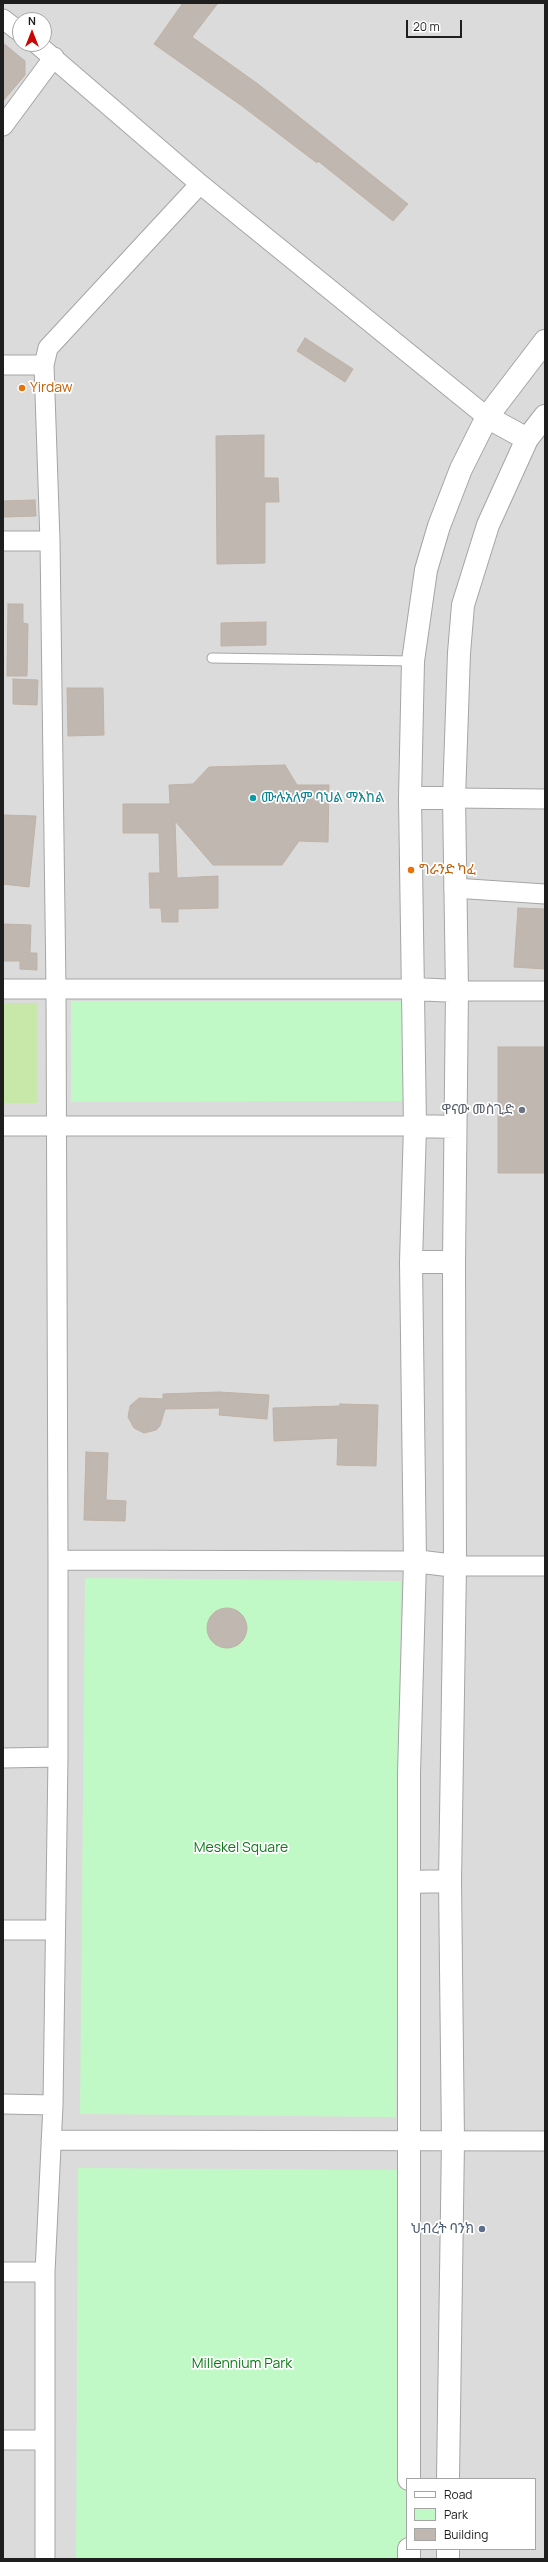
<!DOCTYPE html>
<meta charset="utf-8">
<style>
body{margin:0}
#map{position:relative;width:548px;height:2562px;overflow:hidden;background:#efebe4;font-family:Manrope,sans-serif}
canvas{display:block}
.frame{position:absolute;inset:0;border:4px solid #1e1e1e;pointer-events:none}
.legend{position:absolute;left:406px;top:2478px;width:130px;height:72px;box-sizing:border-box;background:#fff;border:1px solid #a5a5a5;margin:0;padding:5px 7px;list-style:none;font-size:12px;color:#1e1e1e}
.legend li{display:flex;align-items:center;gap:8px;height:20px}
.legend b{width:20px;border:1px solid #a5a5a5}
.north{position:absolute;left:12px;top:12px;width:40px;height:40px;box-sizing:border-box;background:#fff;border:1px solid #a5a5a5;border-radius:50%;rotate:0deg;font-size:11px;font-weight:700;line-height:16px;text-align:center;color:#1e1e1e}
.north::after{content:'';display:block;margin:auto;width:14px;height:18px;background:#c90603;clip-path:polygon(50% 0,100% 100%,50% 72%,0 100%)}
.scale{position:absolute;left:406px;top:20px;width:56px;height:18px;box-sizing:border-box;border:2px solid #1e1e1e;border-top:0;padding-left:5px;font-size:12px;line-height:14px;white-space:nowrap;color:#1e1e1e;-webkit-text-stroke:3px #fff;paint-order:stroke}
</style>
<div id="map">
<canvas width="548" height="2562"></canvas>
<div class="frame"></div>
<ul class="legend">
<li><b style="height:5px;background:#fff"></b>Road</li>
<li><b style="height:11px;background:#c1f9c6"></b>Park</li>
<li><b style="height:11px;background:#bfb7b0"></b>Building</li>
</ul>
<div class="north">N</div>
<div class="scale">20 m</div>
</div>
<script>
const context = document.querySelector('canvas').getContext('2d');
context.lineJoin = 'round';
function fill(path, color) {
  context.fillStyle = color;
  context.fill(path, 'evenodd');
}
function poly(rows) {
  const path = new Path2D();
  for (const r of rows) {
    if (r.length === 3) {
      path.moveTo(r[0] + r[2], r[1]);
      path.arc(r[0], r[1], r[2], 0, 2 * Math.PI);
      continue;
    }
    path.moveTo(r[0], r[1]);
    for (let i = 2; i < r.length; i += 2) path.lineTo(r[i], r[i + 1]);
  }
  return path;
}
function trace(path, color, width, dash) {
  context.strokeStyle = color;
  context.lineWidth = width;
  context.lineCap = dash ? 'butt' : 'round';
  context.setLineDash(dash || []);
  context.stroke(path);
}
function label(font, color, halo, rows, align = 'center') {
  context.font = font + ' Manrope,"Noto Sans Ethiopic",sans-serif';
  context.lineWidth = 3.5;
  context.setLineDash([]);
  context.textBaseline = 'middle';
  context.strokeStyle = halo;
  context.fillStyle = color;
  for (const [text, x, y, turn = 0] of rows) {
    context.save();
    context.translate(x, y);
    context.rotate((+turn || 0) * Math.PI / 180);
    context.textAlign = isNaN(turn) ? turn : align;
    if (halo) context.strokeText(text, 0, 0);
    context.fillText(text, 0, 0);
    context.restore();
  }
}
const residential = poly([
 [3,3,545,3,545,2559,3,2559],
 [20,20,44,20,44,44,20,44],
 [407,2479,535,2479,535,2549,407,2549]
]);
const grass = poly([
 [3,1003,37,1003,37,1103,3,1103]
]);
const park = poly([
 [71,1001,411,1001,411,1101,71,1102],
 [85,1578,401,1581,396,2117,80,2114],
 [78,2168,409,2170,406,2559,76,2559]
]);
const building = poly([
 [183,3,218,3,192,37,258,84,408,204,393,221,318,161,317,163,242,106,154,44,183,3],
 [3,43,25,61,25,75,3,101,3,43],
 [305,338,353,369,345,382,297,351,305,338],
 [264,435,264,478,278,478,279,502,265,502,265,563,217,564,216,436,264,435],
 [35,500,36,516,3,517,3,501,35,500],
 [8,604,23,604,23,623,28,624,27,676,7,676,8,604],
 [266,622,266,645,221,646,221,623,266,622],
 [13,679,38,680,37,705,13,704,13,679],
 [67,688,103,688,104,735,68,736,67,688],
 [285,765,297,785,329,785,328,842,299,841,282,865,213,865,175,821,177,878,218,876,218,908,178,909,178,922,162,922,161,908,150,908,149,873,160,873,159,833,123,833,123,804,170,804,169,785,193,784,209,767,285,765],
 [3,815,36,816,29,887,3,884,3,815],
 [518,908,545,909,545,969,514,967,518,908],
 [3,924,31,925,30,953,37,953,37,970,20,969,20,961,3,961,3,924],
 [498,1047,545,1047,545,1173,498,1173,498,1047],
 [219,1392,269,1395,267,1419,219,1415,220,1408,165,1409,160,1426,156,1430,144,1433,134,1428,128,1417,130,1406,139,1398,163,1399,163,1394,219,1392],
 [340,1404,378,1405,376,1466,337,1465,338,1438,274,1441,273,1408,340,1406,340,1404],
 [86,1452,108,1453,106,1500,126,1501,125,1521,84,1520,86,1452],
 [227,1628,20]
]);
const service = poly([
 [212,658,413,661]
]);
const minor = poly([
 [3,19,20,32],
 [37,44,200,184,487,417],
 [3,126,54,57],
 [3,365,44,365],
 [3,541,50,541],
 [454,798,545,799],
 [454,888,545,894],
 [3,989,413,989],
 [457,991,545,991],
 [3,1126,415,1126],
 [58,1560,415,1561],
 [455,1566,545,1566],
 [3,1758,58,1757],
 [3,1930,55,1930],
 [3,2104,53,2105],
 [51,2140,545,2141],
 [3,2272,45,2272],
 [3,2440,43,2440],
 [45,2559,45,2272,53,2105,58,1757,58,1560,56,989,50,541,44,365,48,348,200,184]
]);
const tertiary = poly([
 [487,417,527,439],
 [410,798,454,798],
 [413,989,457,991],
 [415,1126,454,1127],
 [411,1262,454,1262],
 [415,1561,455,1566],
 [409,1882,450,1881],
 [409,2479,409,1773,415,1561,411,1262,415,1126,410,798,413,661,426,570,439,526,461,469,487,417,545,341],
 [448,2479,453,2141,450,1881,455,1566,454,1262,457,991,454,798,459,653,463,605,488,525,527,439,545,416],
 [448,2549,448,2559],
 [409,2559,409,2549]
]);
const markers = [
 [22,388,4,"#e8710a"],
 [253,798,4,"#0f9aa8"],
 [411,870,4,"#e8710a"],
 [522,1110,4,"#6b7280"],
 [482,2229,4,"#5c6f8a"]
];
const foodNames = [
 ["Yirdaw",30,388],
 ["ግራንድ ካፈ",419,870]
];
const cultureNames = [
 ["ሙሉአለም ባህል ማእከል",261,798]
];
const worshipNames = [
 ["ዋናው መስጊድ",514,1110]
];
const parkNames = [
 ["Meskel Square",241,1848],
 ["Millennium Park",242,2364]
];
const serviceNames = [
 ["ህብረት ባንክ",474,2229]
];
fill(residential, '#dcdbdb');
fill(grass, '#c8e8aa');
fill(park, '#c1f9c6');
fill(building, '#bfb7b0');
trace(building, '#c0b2a6', 1);
trace(service, '#a5a5a5', 11);
trace(minor, '#a5a5a5', 21);
trace(tertiary, '#a5a5a5', 24);
trace(service, '#fff', 9);
trace(minor, '#fff', 19);
trace(tertiary, '#fff', 22);
for (const [x, y, r, color] of markers) {
  const dot = new Path2D();
  dot.arc(x, y, r, 0, 2 * Math.PI);
  context.fillStyle = color;
  context.fill(dot);
  trace(dot, '#fff', 1.5);
}
label('14px', '#c56008', '#fff', foodNames, 'left');
label('14px', '#0d838f', '#fff', cultureNames, 'left');
label('14px', '#5b616d', '#fff', worshipNames, 'right');
label('14px', '#0d7b18', '#fff', parkNames);
label('14px', '#4e5e75', '#fff', serviceNames, 'right');
</script>
